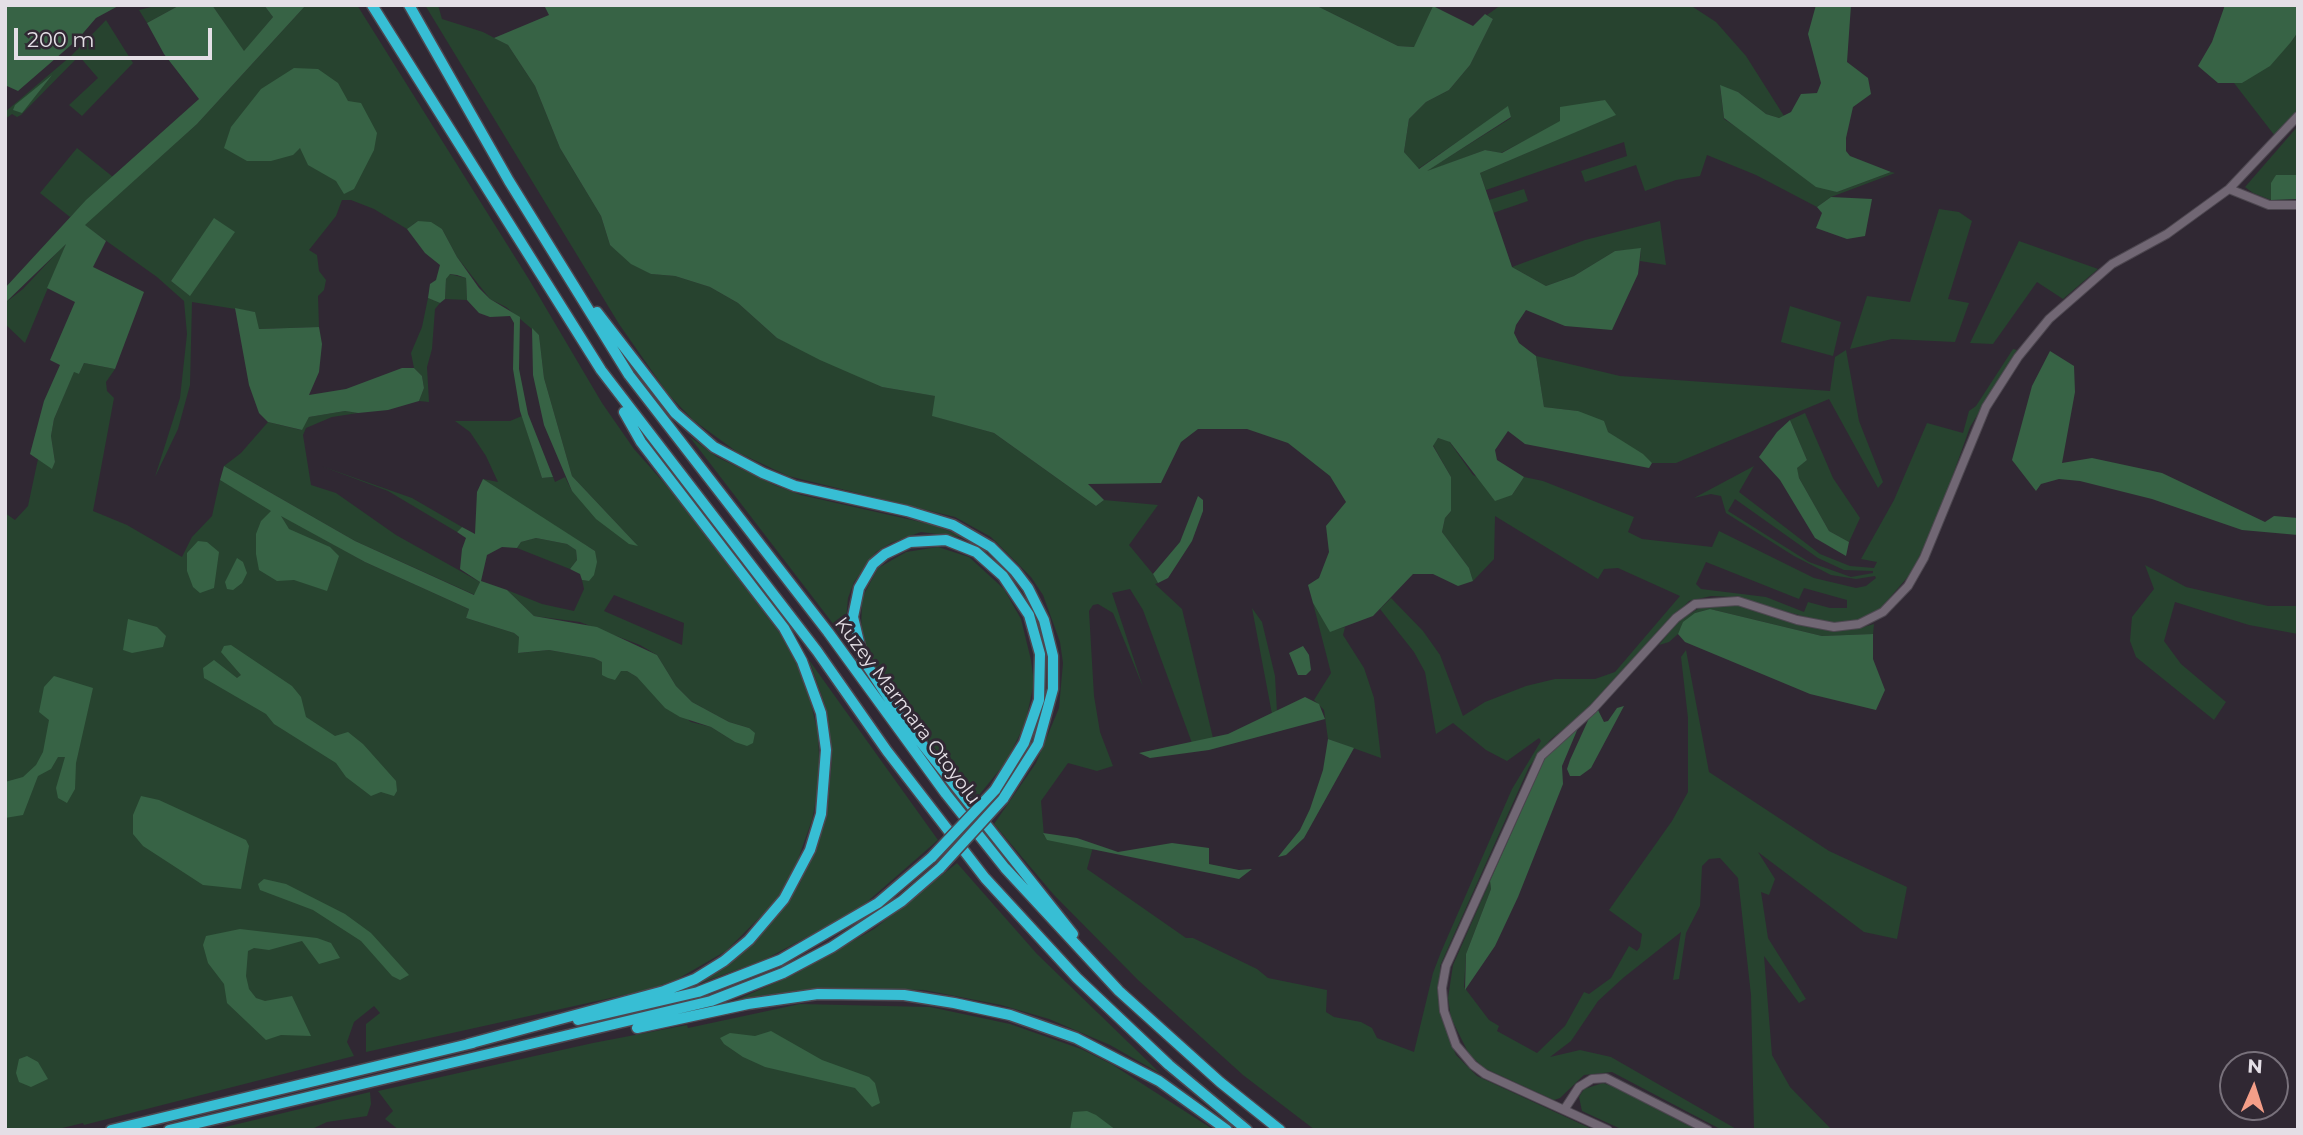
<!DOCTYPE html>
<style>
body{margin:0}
#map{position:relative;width:2303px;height:1135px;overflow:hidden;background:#302833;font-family:Montserrat,sans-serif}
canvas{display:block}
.frame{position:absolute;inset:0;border:7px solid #e4dfe6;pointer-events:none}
.north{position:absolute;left:2219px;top:1051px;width:70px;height:70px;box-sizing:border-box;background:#302833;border:2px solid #78717b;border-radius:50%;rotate:3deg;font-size:19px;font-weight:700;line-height:28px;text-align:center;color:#e4dfe6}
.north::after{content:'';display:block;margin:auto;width:24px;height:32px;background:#f49e88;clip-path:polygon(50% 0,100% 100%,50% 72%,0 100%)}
.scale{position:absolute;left:14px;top:28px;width:198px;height:32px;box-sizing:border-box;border:4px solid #e4dfe6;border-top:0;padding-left:9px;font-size:21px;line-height:24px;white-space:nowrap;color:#e4dfe6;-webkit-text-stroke:5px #302833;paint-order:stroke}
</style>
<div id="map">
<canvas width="2303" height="1135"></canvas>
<div class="frame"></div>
<div class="north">N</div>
<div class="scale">200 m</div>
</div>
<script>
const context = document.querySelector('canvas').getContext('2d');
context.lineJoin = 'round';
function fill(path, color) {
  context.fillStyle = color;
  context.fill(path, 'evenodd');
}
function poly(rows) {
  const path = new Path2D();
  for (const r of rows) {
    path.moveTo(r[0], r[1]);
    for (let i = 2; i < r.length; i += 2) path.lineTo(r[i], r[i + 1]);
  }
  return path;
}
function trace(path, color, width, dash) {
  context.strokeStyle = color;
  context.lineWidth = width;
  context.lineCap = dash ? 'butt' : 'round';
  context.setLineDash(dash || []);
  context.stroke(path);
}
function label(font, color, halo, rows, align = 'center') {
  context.font = font + ' Montserrat,sans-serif';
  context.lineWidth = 6;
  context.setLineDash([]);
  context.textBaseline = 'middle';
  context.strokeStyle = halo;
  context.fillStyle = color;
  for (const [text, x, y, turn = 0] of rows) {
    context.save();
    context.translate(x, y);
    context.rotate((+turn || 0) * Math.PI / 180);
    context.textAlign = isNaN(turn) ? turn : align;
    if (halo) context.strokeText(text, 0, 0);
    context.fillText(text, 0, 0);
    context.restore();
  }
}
const green = poly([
 [159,5,180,5,147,23,139,10],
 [212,5,264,5,273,17,244,52],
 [306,5,357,5,530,281,602,403,634,449,673,493,788,644,807,687,818,733,820,781,812,820,796,865,775,902,726,951,676,980,647,990,366,1052,366,1024,380,1013,374,1006,354,1022,347,1042,354,1056,84,1125,83,1123,54,1130,5,1130,5,513,15,520,28,506,38,459,52,468,55,462,51,436,54,419,74,371,79,374,84,363,115,369,106,382,107,391,114,398,93,511,127,525,182,557,192,537,212,516,220,480,365,562,469,609,466,618,514,633,519,637,519,653,549,650,594,658,602,662,603,669,627,671,637,677,691,722,711,727,735,742,749,728,729,722,692,702,676,686,657,655,640,645,580,622,534,616,507,590,542,604,574,611,584,589,582,580,589,581,595,551,489,485,483,479,498,482,486,456,470,432,455,421,510,421,522,416,542,478,553,477,555,482,565,477,572,491,637,545,572,476,544,378,539,335,506,307,490,299,457,257,442,229,418,221,407,229,374,209,351,200,342,200,336,216,309,250,317,255,319,271,326,280,324,290,318,296,319,327,258,329,254,312,192,302,190,385,178,429,155,477,180,398,187,334,184,301,157,277,84,225,197,124],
 [214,219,234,232,189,295,171,281],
 [614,595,684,623,682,645,604,611],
 [425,5,438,5,442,19,483,32,508,45,535,86,560,148,601,216,610,245,651,274,675,276,710,287,738,303,777,338,882,387,936,396,933,416,994,433,1096,506,1104,500,1158,505,1129,545,1153,574,1158,583,1155,584,1182,609,1213,738,1192,743,1143,610,1130,589,1112,593,1143,687,1113,613,1098,604,1093,605,1089,611,1094,696,1100,732,1113,766,1097,771,1068,763,1041,801,1044,836,1093,847,1087,869,1186,938,1193,938,1257,969,1268,978,1327,990,1326,1012,1334,1017,1361,1022,1372,1028,1377,1038,1414,1052,1433,973,1441,952,1512,789,1541,741,1539,738,1507,761,1486,750,1453,723,1436,734,1425,672,1414,652,1380,609,1391,598,1423,631,1440,655,1463,716,1485,702,1526,686,1555,679,1595,679,1615,672,1680,596,1618,568,1604,569,1598,579,1495,516,1494,559,1473,581,1469,568,1442,532,1445,518,1451,511,1451,477,1433,445,1438,438,1449,441,1473,475,1512,495,1524,477,1543,481,1634,517,1628,532,1642,539,1712,547,1719,531,1814,578,1856,588,1866,586,1876,578,1875,576,1856,579,1831,575,1794,556,1726,513,1721,496,1711,494,1694,498,1754,466,1739,492,1820,554,1850,566,1874,568,1877,562,1861,559,1894,500,1927,423,1963,433,1969,411,1976,406,2013,349,2017,350,1970,427,1939,514,1912,572,1880,609,1857,621,1828,623,1733,597,1711,596,1689,601,1581,715,1550,740,1529,767,1440,966,1440,1014,1456,1055,1477,1076,1594,1130,1315,1130,1243,1075,1138,980,1054,895,994,824,1036,763,1059,708,1063,663,1060,642,1043,595,1031,577,991,537,955,517,788,476,737,452,693,420,668,394,619,324],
 [1735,499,1818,558,1844,570,1873,571,1873,573,1851,577,1809,562,1728,511],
 [1706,562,1799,599,1804,588,1847,600,1847,608,1830,608,1808,602,1804,612,1766,597,1701,589,1696,584],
 [1315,5,1433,6,1415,47,1398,46],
 [1501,5,1693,7,1716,22,1746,56,1784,116,1779,118,1766,114,1738,92,1720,86,1724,119,1837,192,1891,172,1895,173,1831,197,1817,207,1756,175,1707,155,1700,176,1676,180,1645,191,1636,165,1585,182,1581,171,1627,156,1624,142,1486,190,1480,173,1615,115,1604,100,1501,153,1485,150,1423,173,1511,118,1508,107,1418,169,1404,152,1409,119,1426,102,1449,90,1470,65,1493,19,1487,15],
 [106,20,133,63,82,116,69,105,98,78,79,56,21,115,17,117,12,114,5,119,5,112,71,56],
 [2298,32,2298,110,2275,136,2234,83,2242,83,2291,42],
 [2298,126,2298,175,2276,175,2271,200,2253,193,2245,187],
 [77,148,113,177,70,217,40,193],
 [1524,189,1528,201,1493,213,1489,200],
 [1939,209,1959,212,1972,221,1948,299,1969,303,1955,342,1892,339,1850,349,1867,296,1910,302],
 [1660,221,1666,265,1640,261,1641,249,1615,251,1574,276,1546,286,1512,267,1585,240],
 [2019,241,2098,269,2063,299,2037,282,1993,344,1970,343],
 [67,242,25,343,5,324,5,303,23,289],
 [449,274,466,278,467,300,445,299,446,279],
 [428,298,440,303,435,309,432,349,427,367,429,402,419,401,424,388,422,376,414,368,411,353,422,327],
 [1790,306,1841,322,1833,356,1781,342],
 [1846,350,1859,421,1883,482,1878,488,1829,399,1676,463,1652,463,1578,411,1544,407,1536,356,1620,376,1830,391,1835,357],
 [345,411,358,413,332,417,306,428,303,435,311,485,336,493,396,535,480,582,475,595,355,541,224,466,241,453,268,422,301,430,309,417],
 [1805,413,1833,478,1860,518,1849,542,1829,531,1799,478,1796,468,1807,460,1790,420],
 [689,436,717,457,774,485,801,495,934,525,966,538,921,532,891,543,876,552,854,582,848,598,846,620,854,651],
 [321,466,412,498,462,527,457,532,388,491],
 [536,538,567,544,576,550,577,560,570,569,517,548,521,542],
 [938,547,969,557,1004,589,1021,619,1031,660,1034,683,1025,724,1006,762,975,800,885,684,867,651,861,634,862,598,878,568,906,552],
 [2145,565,2186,587,2268,606,2298,606,2298,634,2249,625,2175,602,2164,641,2181,664,2226,702,2214,720,2136,657,2130,641,2132,617,2154,589],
 [1313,603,1330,631,1345,627,1343,635,1364,668,1374,698,1381,758,1328,739,1324,710,1314,700,1331,673],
 [1706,604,1739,605,1795,623,1832,630,1856,629,1874,624,1873,634,1822,636,1710,609,1695,613,1678,634,1669,642,1659,645,1678,621],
 [1252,608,1262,622,1275,676,1277,712,1272,714],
 [1686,650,1709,772,1829,851,1907,887,1897,939,1864,932,1758,852,1775,879,1769,895,1761,892,1768,938,1806,999,1799,1003,1764,956,1772,1055,1790,1087,1832,1130,1754,1130,1751,995,1738,878,1720,858,1709,859,1702,866,1700,906,1686,933,1679,979,1673,980,1681,932,1623,978,1598,1001,1571,1041,1550,1057,1580,1050,1611,1057,1738,1130,1722,1130,1612,1072,1584,1075,1560,1098,1554,1100,1484,1068,1469,1054,1451,1018,1448,998,1453,965,1490,881,1491,889,1466,954,1464,987,1489,1020,1499,1026,1497,1031,1537,1053,1565,1026,1584,992,1589,994,1611,978,1629,946,1637,951,1640,947,1642,934,1609,910,1672,821,1688,792,1688,718,1681,657],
 [809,660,938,840,859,909,764,960,695,985,733,959,776,918,800,883,817,844,828,803,832,759,825,705],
 [957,863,1037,954,1161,1074,1110,1045,1049,1019,1001,1005,924,990,840,988,734,1001,795,974,874,929],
 [800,1004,930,1007,1010,1024,1081,1049,1113,1065,1214,1130,399,1130,385,1119,393,1111,378,1091,593,1043,687,1025,688,1028],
 [1603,1083,1614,1087,1697,1130,1623,1130,1582,1111,1579,1097,1584,1089],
 [370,1092,371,1104,367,1116,327,1122,310,1130,213,1130]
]);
const forest = poly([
 [5,5,120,5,96,18,78,39,18,91,7,86,5,81],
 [180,5,212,5,244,51,273,17,264,5,306,5,197,124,85,225,106,241,93,267,144,292,115,369,84,363,79,374,74,372,54,419,51,436,55,462,52,469,30,454,44,401,60,365,50,360,75,302,47,288,66,244,5,303,5,288,86,200,199,99,164,54,147,23],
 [544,5,1315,5,1398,46,1414,47,1433,6,1473,26,1485,14,1493,19,1470,65,1449,90,1426,102,1409,119,1404,152,1419,169,1508,106,1511,117,1427,171,1485,150,1502,153,1560,121,1560,107,1605,100,1616,115,1480,173,1512,267,1546,286,1574,276,1615,251,1641,248,1638,274,1612,330,1565,326,1526,310,1516,325,1514,333,1519,343,1536,356,1544,407,1578,411,1604,421,1608,432,1643,454,1652,463,1649,468,1525,444,1508,431,1495,450,1497,460,1524,477,1512,495,1495,501,1450,442,1438,438,1433,446,1451,477,1451,511,1445,518,1442,532,1469,568,1473,581,1458,586,1433,574,1413,574,1373,616,1330,632,1313,603,1308,585,1319,578,1329,552,1326,526,1346,502,1330,476,1288,443,1247,429,1198,429,1181,442,1161,483,1088,484,1104,500,1096,506,994,433,932,416,935,396,882,387,820,360,777,338,738,303,710,287,675,276,651,274,631,264,610,245,601,216,560,148,535,86,508,45,494,38,549,15],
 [1816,5,1851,5,1847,62,1868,78,1871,94,1853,107,1846,138,1846,151,1850,156,1891,172,1837,192,1816,187,1724,118,1720,85,1738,92,1766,114,1779,118,1791,112,1801,94,1817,93,1821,83,1808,34],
 [2225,5,2298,5,2298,32,2291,42,2270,66,2242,83,2218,83,2198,66,2212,42],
 [294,68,318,69,338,83,348,101,361,103,377,133,374,150,354,189,344,194,336,181,308,165,300,148,293,155,271,161,247,161,224,148,231,127,261,89],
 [52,75,22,113,13,110,15,105],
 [2276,175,2298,175,2298,199,2271,200,2271,183],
 [1831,197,1872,199,1865,236,1847,239,1816,228,1822,213,1817,207],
 [214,218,235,232,190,296,171,281],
 [418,221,431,222,442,229,457,257,479,288,490,299,520,317,519,369,528,414,553,477,542,478,520,411,513,369,514,323,510,316,490,317,479,313,467,300,466,278,457,275,450,274,446,279,445,299,440,303,428,298,430,284,436,280,440,265,425,253,407,229],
 [235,308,255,312,259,329,319,327,322,344,319,372,309,395,346,389,402,368,414,368,422,376,424,388,419,401,388,410,358,413,345,411,309,417,302,430,268,422,259,413,249,385],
 [532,328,539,335,544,378,572,476,638,546,629,544,596,519,572,491,544,425,533,375],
 [2050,351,2074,366,2075,392,2062,463,2092,458,2162,473,2265,522,2274,516,2298,518,2298,535,2242,530,2152,499,2080,481,2059,479,2041,484,2036,491,2012,460,2032,386],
 [1790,420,1807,460,1797,468,1799,478,1829,531,1849,542,1846,556,1815,538,1780,480,1759,457,1777,432],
 [224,466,355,541,474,595,480,582,460,569,462,549,466,538,457,532,462,527,475,534,477,492,483,479,595,551,597,562,594,575,589,581,582,580,580,574,570,569,577,560,576,550,567,544,536,538,521,542,517,548,502,547,487,555,481,581,507,590,534,616,597,627,657,655,676,686,692,702,729,722,749,728,755,733,753,743,747,746,735,742,711,727,680,717,665,708,637,677,627,671,621,671,615,680,608,678,602,675,602,662,594,658,549,650,518,653,519,637,514,633,466,618,469,609,365,562,281,516,289,529,330,547,339,556,327,591,294,580,277,581,259,570,256,554,256,534,261,521,271,511,220,480],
 [1198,496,1203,500,1203,511,1192,541,1168,578,1158,583,1153,574,1180,542],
 [198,541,207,542,219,552,214,588,200,593,193,587,187,571,187,553],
 [237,558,243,562,247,573,242,583,233,590,227,589,225,582],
 [1710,609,1822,636,1873,634,1873,659,1885,690,1876,710,1810,694,1685,642,1678,634,1683,622,1695,613],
 [128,619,157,627,166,636,163,647,132,653,123,650],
 [231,645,292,686,301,697,306,717,335,736,348,732,363,744,396,781,397,791,394,796,381,792,371,796,346,777,336,763,274,724,266,714,204,678,203,668,214,660,237,678,241,675,221,652,224,646],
 [1303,646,1309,655,1311,670,1306,675,1298,675,1289,653],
 [54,676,93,688,76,763,75,789,67,803,58,798,56,788,65,757,58,757,51,769,38,776,23,815,5,818,5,782,23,777,36,765,43,752,49,720,39,712,44,687],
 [1305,697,1319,704,1325,719,1209,750,1150,758,1139,753,1228,734],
 [1624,706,1591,768,1580,776,1570,776,1567,769,1570,760,1590,716,1598,710,1604,722,1608,721,1617,708],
 [1578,728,1562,766,1563,784,1518,897,1495,946,1465,990,1466,954,1491,889,1490,881,1546,756],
 [1328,739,1354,748,1304,838,1286,855,1278,857,1300,830,1310,809,1323,770],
 [141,796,159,800,246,840,249,846,241,889,203,885,143,846,133,834,133,815],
 [1043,833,1077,838,1118,852,1172,843,1209,848,1209,864,1239,870,1252,869,1239,879,1047,840],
 [264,879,286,884,345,914,371,933,409,975,400,980,392,976,361,941,313,910,260,890,258,884],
 [240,929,317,938,331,943,340,958,319,964,302,941,269,950,254,948,248,951,246,976,249,989,256,998,265,1001,292,996,311,1036,281,1035,266,1040,227,1003,224,984,208,963,203,945,206,936],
 [771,1031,822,1060,869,1077,875,1083,880,1103,872,1107,855,1088,765,1067,743,1057,724,1044,720,1038,730,1033,755,1036],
 [27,1056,38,1062,48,1079,31,1087,19,1082,16,1073,19,1059],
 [1087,1111,1096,1115,1116,1130,1070,1130,1073,1112]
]);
const minor = poly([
 [2229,189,2269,205,2298,205],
 [1564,1110,1579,1087,1592,1079,1606,1078,1708,1130],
 [1608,1130,1485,1074,1473,1065,1456,1045,1444,1011,1442,988,1446,966,1541,756,1593,709,1676,618,1695,604,1738,601,1797,620,1834,627,1859,624,1883,612,1908,586,1924,558,1986,407,2018,357,2049,319,2112,264,2167,234,2229,189,2298,116]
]);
const highway = poly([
 [372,5,601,370,817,651,887,751,985,878,1077,978,1169,1065,1247,1130],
 [409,5,509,181,629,375,828,632,946,794,1005,868,1119,991,1220,1082,1280,1130],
 [597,312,675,413,714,447,763,473,795,486,907,511,953,525,991,547,1015,571,1028,588,1044,620,1053,656,1053,689,1038,744,1003,799],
 [995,790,1024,743,1039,700,1040,654,1029,615,1003,576,976,552,946,540,910,542,885,554,873,564,859,588,853,617,863,659,903,720,1073,934],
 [578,1020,698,992,780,960,878,903,932,857],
 [637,1028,748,1004,818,994,904,995,954,1003,1010,1015,1076,1038,1159,1081,1227,1130],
 [468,1044,664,991,695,979,724,961,749,940,784,899,810,850,821,814,826,750,821,713,802,661,784,628,641,442,624,412],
 [111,1130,473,1043],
 [169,1130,711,1001,783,973,832,947,902,901,940,868]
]);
const highwayBridge = poly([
 [932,857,995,790],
 [940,868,1003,799]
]);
const streetNames = [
 ["Kuzey Marmara Otoyolu",907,711,53]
];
fill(green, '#27432f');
fill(forest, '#376345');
trace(minor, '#4d4750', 10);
trace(highway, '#4d4750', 13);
trace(minor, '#716774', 8);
trace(highway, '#37bed4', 10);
trace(highwayBridge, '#4d4750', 13, []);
trace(highwayBridge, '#37bed4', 10);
label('19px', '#e4dfe6', '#302833', streetNames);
</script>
